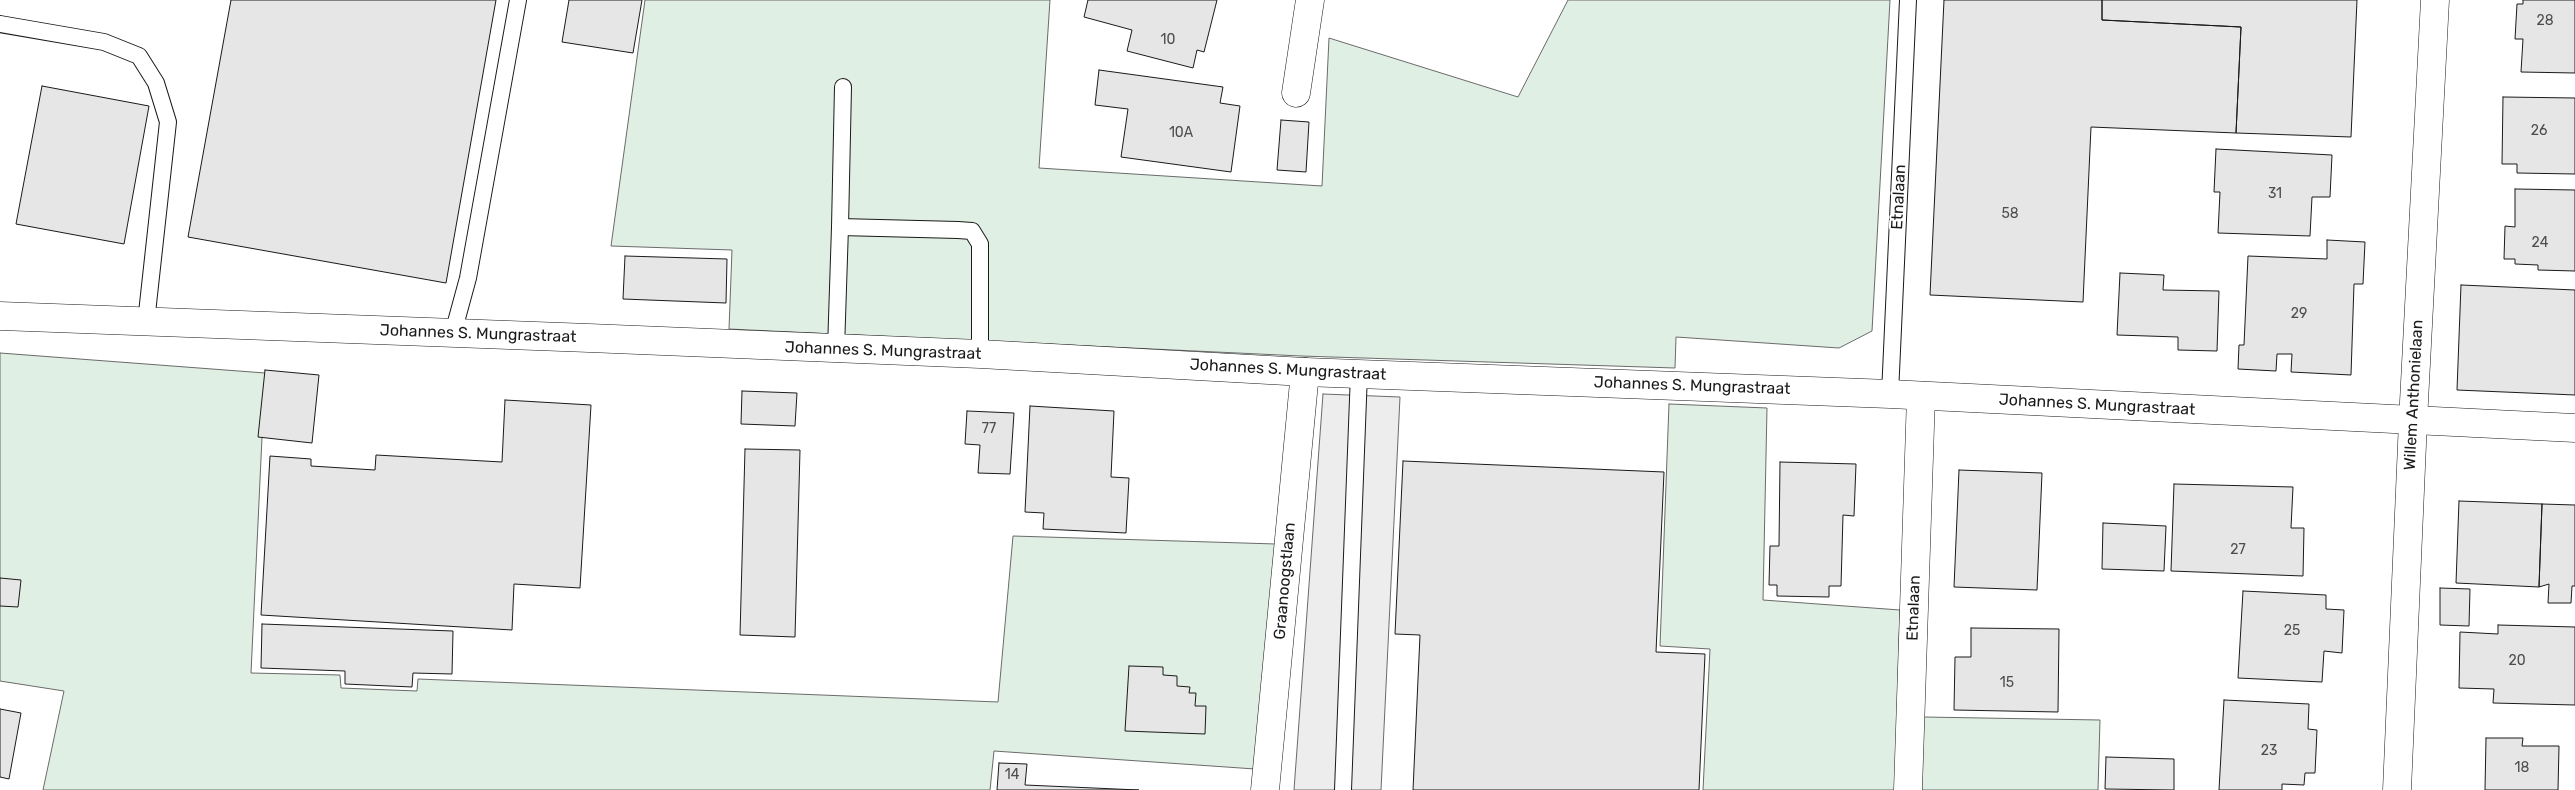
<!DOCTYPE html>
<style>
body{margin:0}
canvas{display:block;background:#fff}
</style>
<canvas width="2575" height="790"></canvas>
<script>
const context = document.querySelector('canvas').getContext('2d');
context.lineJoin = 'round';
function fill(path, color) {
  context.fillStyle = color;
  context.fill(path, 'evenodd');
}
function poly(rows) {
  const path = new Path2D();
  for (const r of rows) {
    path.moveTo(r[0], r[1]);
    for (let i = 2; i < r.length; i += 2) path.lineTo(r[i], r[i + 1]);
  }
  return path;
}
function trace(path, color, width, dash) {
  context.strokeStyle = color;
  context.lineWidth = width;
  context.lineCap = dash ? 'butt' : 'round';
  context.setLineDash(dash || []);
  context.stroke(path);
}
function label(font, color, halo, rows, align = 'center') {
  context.font = font + ' Rubik,sans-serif';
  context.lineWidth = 4;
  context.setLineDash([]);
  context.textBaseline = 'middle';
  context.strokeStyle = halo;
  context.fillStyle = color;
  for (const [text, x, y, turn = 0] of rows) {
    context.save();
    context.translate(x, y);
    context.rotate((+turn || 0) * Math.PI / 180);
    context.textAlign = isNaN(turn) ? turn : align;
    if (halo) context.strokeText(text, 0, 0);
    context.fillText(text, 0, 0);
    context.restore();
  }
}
const green = poly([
 [645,0,1050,0,1039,168,1322,186,1329,38,1518,97,1568,0,1890,0,1872,331,1839,348,1676,337,1675,368,1301,356,729,329,732,250,611,246,645,0],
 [0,353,265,373,251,673,340,675,341,688,417,691,418,679,998,702,1013,536,1276,544,1255,769,994,751,990,790,43,790,64,691,0,681,0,353],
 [1669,404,1767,408,1763,600,1900,610,1895,790,1703,790,1710,649,1660,646,1669,404],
 [1923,717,2100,720,2098,790,1921,790,1923,717]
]);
const parking = poly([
 [1323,394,1400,397,1381,790,1294,790,1323,394]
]);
const building = poly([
 [231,0,496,0,446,283,188,237,231,0],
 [569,0,642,0,633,53,562,42,569,0],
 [1088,0,1217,0,1204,52,1197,50,1193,68,1127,51,1132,30,1084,17,1088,0],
 [1944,0,2102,0,2102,20,2241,27,2236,133,2091,127,2083,302,1930,295,1944,0],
 [2102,0,2357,0,2351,137,2236,133,2241,27,2102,20,2102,0],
 [2523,0,2575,0,2575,73,2521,72,2523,39,2515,39,2517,4,2523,4,2523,0],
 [1099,70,1223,87,1220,103,1240,106,1231,172,1121,157,1128,109,1095,105,1099,70],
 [42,86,149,106,124,244,16,224,42,86],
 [2503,97,2575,98,2575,174,2517,173,2517,164,2502,164,2503,97],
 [1281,120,1309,122,1306,172,1277,170,1281,120],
 [2216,149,2332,155,2330,197,2312,197,2310,236,2218,233,2220,192,2214,192,2216,149],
 [2515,189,2575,190,2575,271,2538,270,2538,265,2515,264,2515,259,2504,259,2505,226,2515,227,2515,189],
 [2327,240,2365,242,2363,284,2354,284,2351,375,2291,372,2292,354,2277,354,2276,371,2238,369,2239,345,2244,345,2248,256,2327,259,2327,240],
 [625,256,727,259,726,303,623,299,625,256],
 [2120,273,2164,275,2163,290,2219,291,2217,351,2178,350,2178,337,2117,335,2120,273],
 [2461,285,2575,290,2575,395,2457,390,2461,285],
 [265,370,319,375,312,443,258,437,265,370],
 [742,391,797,393,795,426,741,424,742,391],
 [505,400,591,405,580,588,514,584,512,630,261,615,270,456,311,459,311,466,375,470,376,455,502,462,505,400],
 [1030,406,1114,411,1111,477,1129,478,1126,533,1043,529,1044,513,1025,512,1030,406],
 [967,411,1014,413,1010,474,978,473,980,445,965,444,967,411],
 [745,449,800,450,795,637,740,635,745,449],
 [1403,461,1664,472,1656,652,1705,654,1699,790,1413,790,1420,635,1395,634,1403,461],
 [1780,462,1856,464,1854,516,1843,515,1841,586,1829,586,1829,597,1777,596,1777,585,1769,585,1770,546,1779,546,1780,462],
 [1959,470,2042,473,2037,590,1954,587,1959,470],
 [2174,484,2293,487,2291,528,2304,528,2303,576,2171,571,2174,484],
 [2459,501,2542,504,2539,587,2456,583,2459,501],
 [2542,504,2575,505,2575,586,2572,586,2571,603,2548,603,2549,584,2539,587,2542,504],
 [2103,523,2166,526,2164,571,2102,569,2103,523],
 [0,578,21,580,18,607,0,606,0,578],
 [2440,588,2470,589,2469,626,2440,625,2440,588],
 [2243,591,2326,595,2326,609,2344,610,2342,653,2324,651,2322,682,2238,678,2243,591],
 [262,624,453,631,452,674,413,673,412,687,345,684,345,671,261,668,262,624],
 [2498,625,2575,627,2575,705,2493,703,2494,689,2459,688,2460,632,2498,634,2498,625],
 [1971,628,2059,629,2058,712,1954,710,1955,657,1971,657,1971,628],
 [1129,666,1163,667,1163,675,1177,676,1177,686,1190,687,1189,693,1196,693,1195,706,1206,706,1205,734,1125,731,1129,666],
 [2224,700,2309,704,2308,729,2317,730,2315,773,2305,773,2304,785,2282,784,2282,790,2219,790,2224,700],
 [0,709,21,713,9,779,0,777,0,709],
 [2486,738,2523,738,2522,746,2559,746,2558,790,2485,790,2486,738],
 [2106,757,2174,759,2174,790,2105,789,2106,757],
 [999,763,1027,764,1025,785,1139,790,997,790,999,763]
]);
const lane = poly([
 [0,24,104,42,139,56,156,83,168,122,146,322],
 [840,227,843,87],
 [453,333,468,278,518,0],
 [836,349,840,227,958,230,972,231,980,244,980,354],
 [1890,394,1908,0],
 [1343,790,1359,373]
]);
const street = poly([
 [1296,93,1310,0],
 [1265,790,1305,372],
 [1908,790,1921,396],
 [2397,790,2413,421,2435,0]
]);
const secondary = poly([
 [0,316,589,338,980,354,1305,372,1890,394,2575,428]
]);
const numberNames = [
 ["28",2545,21],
 ["10",1168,40],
 ["26",2539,131],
 ["10A",1181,133],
 ["31",2275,194],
 ["58",2010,214],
 ["24",2540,243],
 ["29",2299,314],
 ["77",989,429],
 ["27",2238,550],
 ["25",2292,631],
 ["20",2517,661],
 ["15",2007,683],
 ["23",2269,751],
 ["18",2522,768],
 ["14",1012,775]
];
const streetNames = [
 ["Etnalaan",1899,197,-87],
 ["Johannes S. Mungrastraat",478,334,2],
 ["Johannes S. Mungrastraat",883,351,2],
 ["Johannes S. Mungrastraat",1288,370,3],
 ["Johannes S. Mungrastraat",1692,386,2],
 ["Willem Anthonielaan",2414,395,-87],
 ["Johannes S. Mungrastraat",2097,405,3],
 ["Graanoogstlaan",1285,581,-85],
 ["Etnalaan",1914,608,-88]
];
fill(green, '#e0efe3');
trace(green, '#6a6a6a', 1);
fill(parking, '#ededed');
trace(parking, '#6a6a6a', 1);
fill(building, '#e6e6e6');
trace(building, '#1a1a1a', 1);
trace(lane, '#1a1a1a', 18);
trace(street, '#1a1a1a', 29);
trace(secondary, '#1a1a1a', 29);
trace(lane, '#fff', 16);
trace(street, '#fff', 28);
trace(secondary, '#fff', 28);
label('14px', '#4d4d4d', null, numberNames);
label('16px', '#1a1a1a', '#fff', streetNames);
</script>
